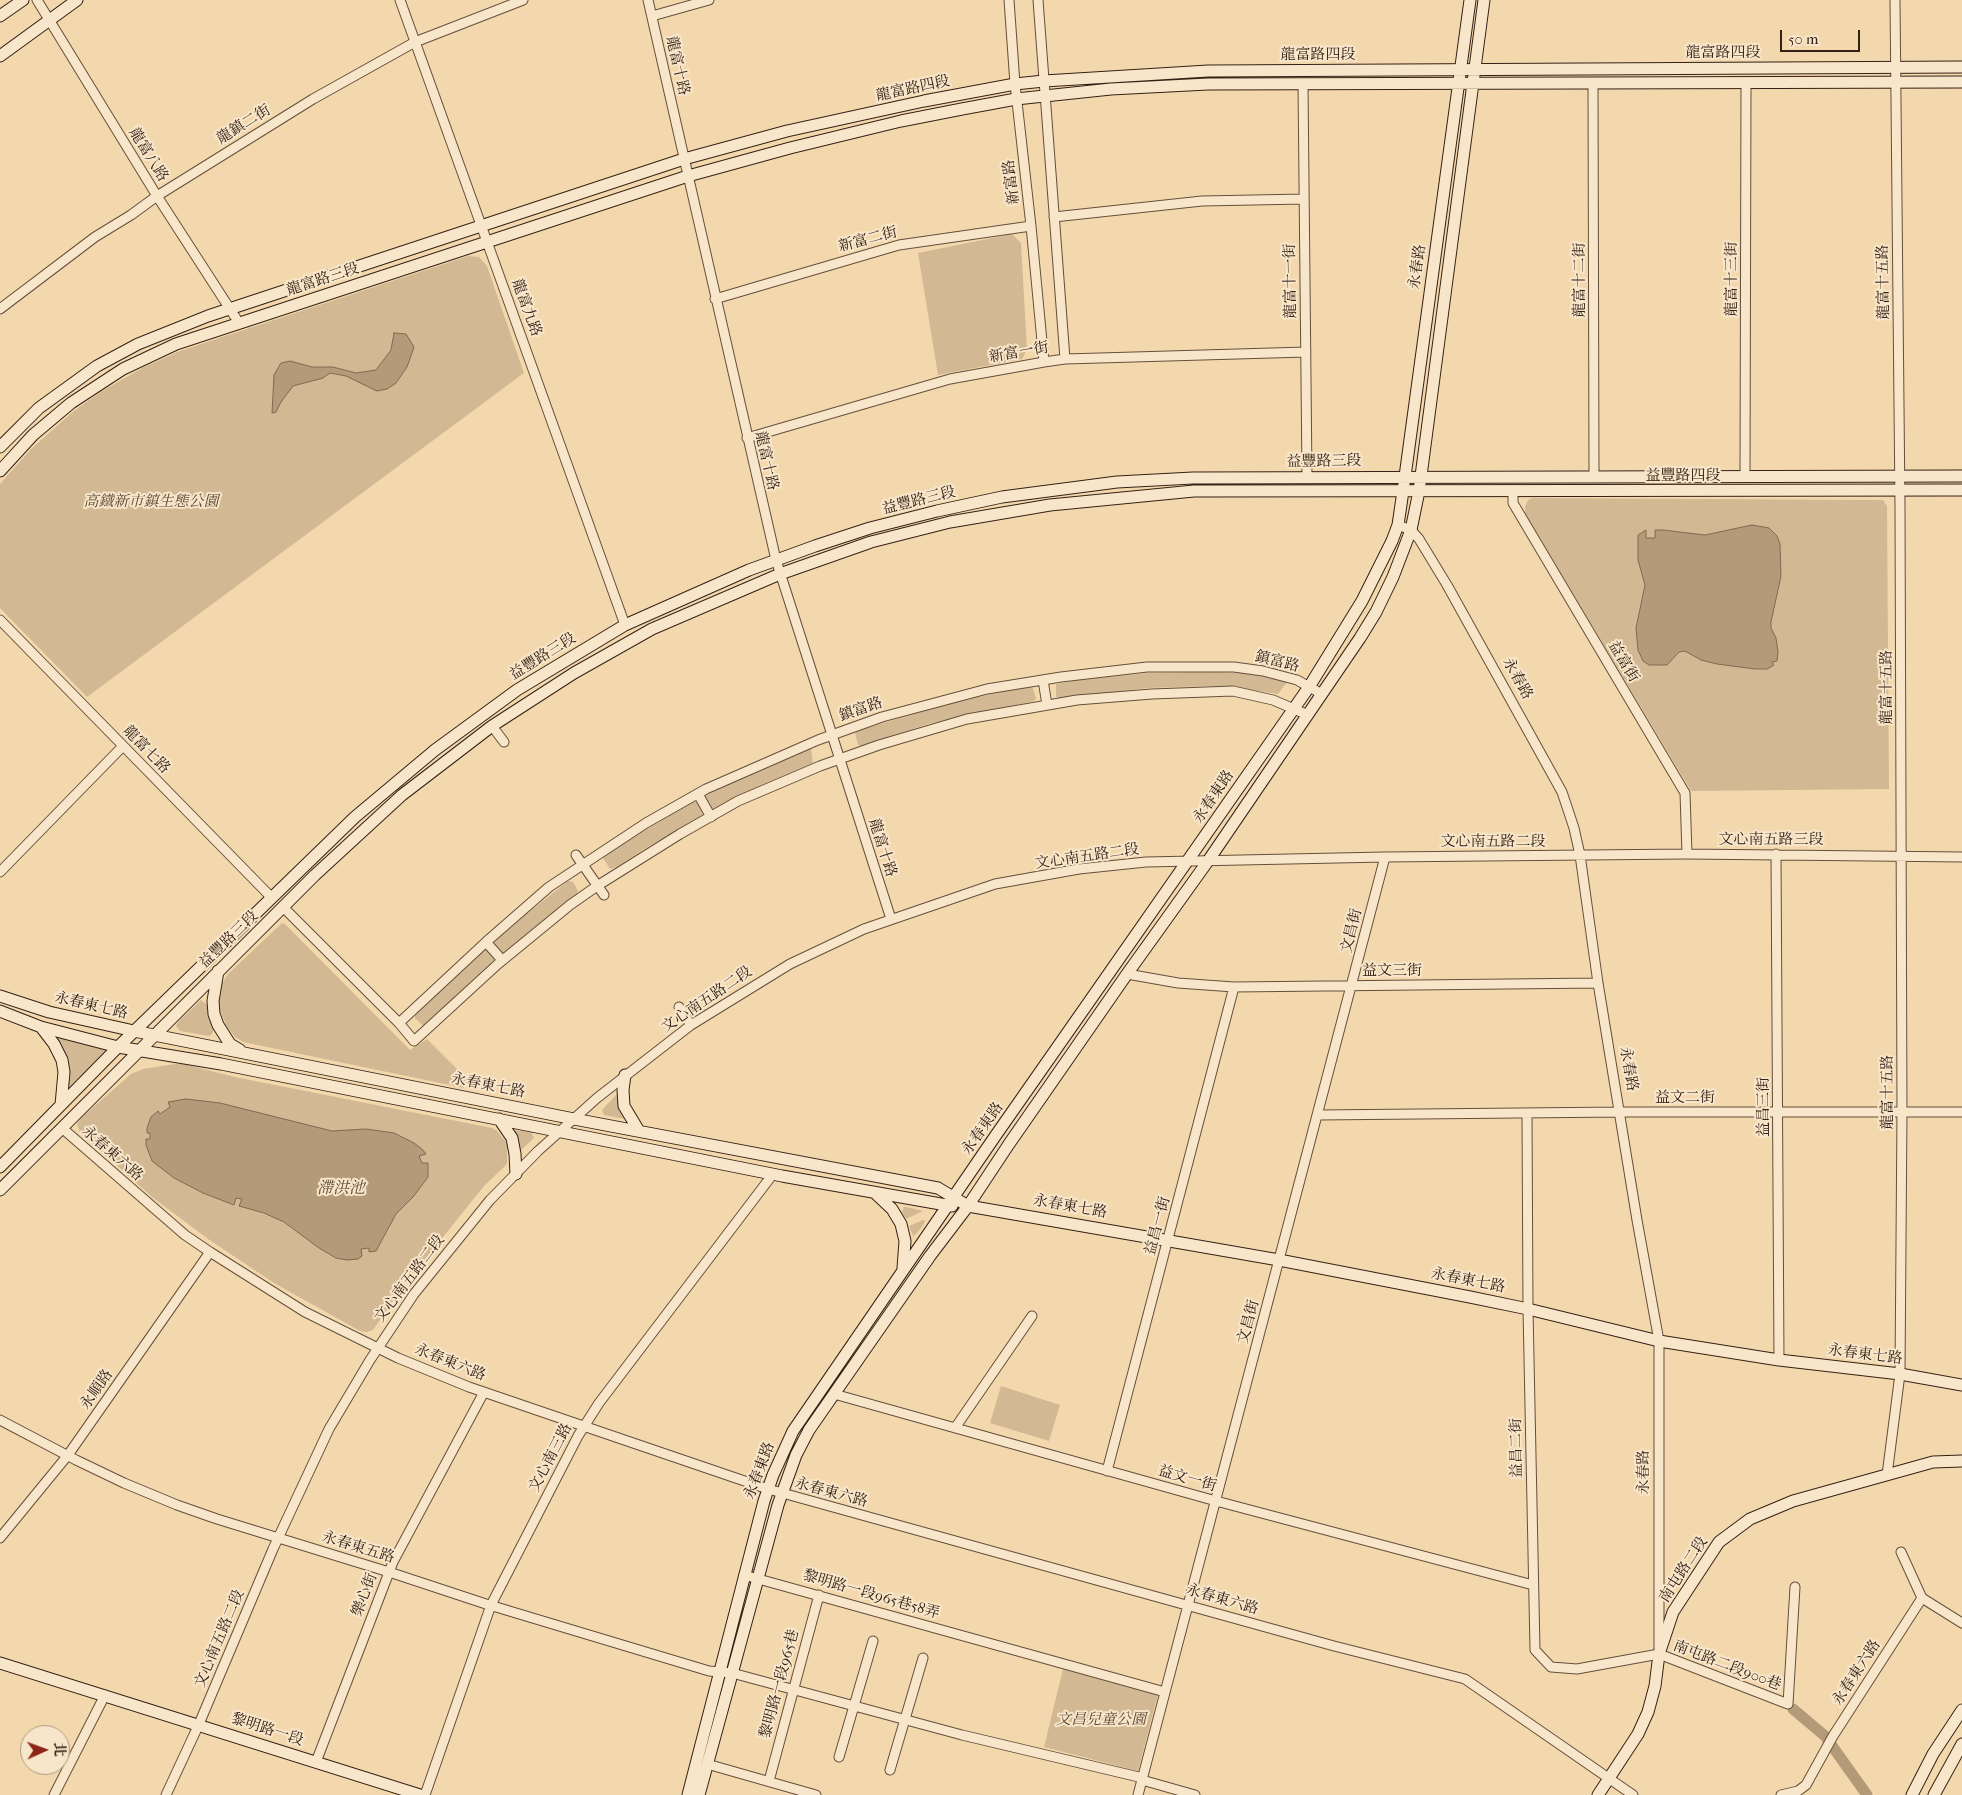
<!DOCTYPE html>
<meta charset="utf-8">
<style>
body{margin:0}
#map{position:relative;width:1962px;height:1795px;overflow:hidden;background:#f4d8ad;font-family:"IM FELL French Canon","Noto Serif TC",serif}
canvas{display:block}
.north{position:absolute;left:20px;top:1725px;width:50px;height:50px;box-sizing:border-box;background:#f8e6ca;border:1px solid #aa9782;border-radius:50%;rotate:88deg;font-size:14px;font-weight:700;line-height:20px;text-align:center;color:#342115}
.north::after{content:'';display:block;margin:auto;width:18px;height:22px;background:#8f2418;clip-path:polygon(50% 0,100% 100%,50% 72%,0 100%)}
.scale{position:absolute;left:1780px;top:30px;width:80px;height:22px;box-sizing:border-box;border:2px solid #342115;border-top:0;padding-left:6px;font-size:15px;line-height:18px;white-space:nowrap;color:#342115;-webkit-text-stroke:4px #f8e6ca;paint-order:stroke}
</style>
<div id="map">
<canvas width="1962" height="1795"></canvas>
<div class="north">北</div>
<div class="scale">50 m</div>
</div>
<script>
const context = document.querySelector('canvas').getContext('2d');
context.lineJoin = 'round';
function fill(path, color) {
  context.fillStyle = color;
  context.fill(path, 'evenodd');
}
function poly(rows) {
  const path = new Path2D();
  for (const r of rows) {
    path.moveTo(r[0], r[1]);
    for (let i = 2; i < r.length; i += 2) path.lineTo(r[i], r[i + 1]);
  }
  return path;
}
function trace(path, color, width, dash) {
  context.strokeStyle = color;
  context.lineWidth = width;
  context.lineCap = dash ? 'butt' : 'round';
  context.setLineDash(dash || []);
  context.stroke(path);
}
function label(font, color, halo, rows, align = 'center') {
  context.font = font + ' "IM FELL French Canon","Noto Serif TC",serif';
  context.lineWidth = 4;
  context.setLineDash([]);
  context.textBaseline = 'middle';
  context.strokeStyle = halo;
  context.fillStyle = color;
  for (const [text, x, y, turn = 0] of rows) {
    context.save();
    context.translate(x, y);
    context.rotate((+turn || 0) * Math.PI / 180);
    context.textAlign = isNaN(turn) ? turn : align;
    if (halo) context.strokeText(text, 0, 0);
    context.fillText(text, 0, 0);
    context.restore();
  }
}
const green = poly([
 [1012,234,1021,243,1027,350,1022,359,938,375,918,253],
 [468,256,479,257,487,266,524,373,87,697,0,608,0,484,31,449,75,410,102,391,144,367,180,351],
 [1533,498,1883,500,1887,506,1889,789,1691,791,1525,513,1525,507,1528,500],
 [1210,672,1252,673,1285,679,1287,682,1278,694,1230,687,1208,686,1148,688,1058,698,1056,696,1056,684,1078,680,1148,673],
 [1032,686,1036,698,1034,701,928,724,861,746,858,745,855,733,857,731,957,701],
 [807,749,811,749,813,763,761,785,715,809,711,808,706,799,706,795,733,781],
 [693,802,697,802,700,807,703,816,644,849,617,867,610,869,603,858,608,852],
 [568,881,573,882,578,891,576,895,504,953,502,953,493,944,496,938],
 [282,923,285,924,410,1050,427,1039,466,1078,464,1088,243,1042,235,1037,226,1025,220,1010,218,1000,220,987,228,974],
 [485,949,488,950,494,958,494,961,426,1026,423,1026,415,1018,415,1015],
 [201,1000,207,1005,214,1029,212,1034,209,1036,180,1031,176,1026,178,1022],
 [55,1037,108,1049,69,1087,67,1057],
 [175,1064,184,1064,235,1077,492,1128,497,1131,507,1143,507,1164,484,1186,399,1292,373,1330,366,1332,360,1331,274,1283,208,1239,152,1197,80,1132,77,1124,81,1118,131,1074,143,1069],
 [617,1094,619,1095,624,1119,604,1115,602,1110],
 [514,1130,531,1132,534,1138,520,1151,519,1143],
 [904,1207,906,1207,923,1211,906,1219,902,1212],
 [923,1220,925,1221,922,1227,915,1235,913,1236,909,1226],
 [1001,1386,1060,1405,1049,1441,990,1423],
 [1063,1669,1158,1694,1138,1771,1044,1747]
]);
const water = poly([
 [394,333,406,334,414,347,407,367,396,383,387,389,377,391,346,376,330,373,323,378,293,386,281,402,276,412,272,413,274,375,281,363,290,361,312,367,333,367,356,373,376,370,391,350,394,333],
 [1752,525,1769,528,1777,536,1780,544,1781,576,1771,622,1771,628,1776,638,1778,652,1777,661,1772,662,1774,665,1767,669,1755,669,1717,664,1701,660,1685,651,1679,652,1667,665,1649,665,1643,661,1638,650,1636,628,1645,585,1638,560,1638,535,1646,530,1646,538,1655,538,1655,530,1663,530,1705,535,1752,525],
 [186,1099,220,1103,332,1131,366,1129,394,1133,414,1143,422,1149,426,1154,419,1156,422,1163,428,1163,428,1177,413,1197,396,1214,376,1251,369,1252,369,1248,361,1249,362,1256,358,1259,347,1260,336,1258,319,1248,284,1222,264,1213,239,1206,242,1199,236,1198,234,1205,203,1193,174,1178,152,1161,146,1145,146,1139,150,1139,150,1133,147,1133,147,1128,151,1117,158,1111,160,1114,170,1107,168,1102,186,1099]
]);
const canal = poly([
 [1793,1709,1825,1736,1867,1795]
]);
const street = poly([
 [37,0,157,196,239,323],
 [400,0,625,625],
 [648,0,776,560,891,919],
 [1009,0,1015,84,1031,226,1044,362],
 [1038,0,1065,359],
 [652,16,709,0],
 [1593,83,1594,477],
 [1303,84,1307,477],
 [1054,217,1202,201,1304,199],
 [715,299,899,245,1031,226],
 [0,309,95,237,131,215,157,196,313,99,415,42,523,0],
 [747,438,950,379,1044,362,1065,359,1306,352],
 [1745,476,1746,83],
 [1513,491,1513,503,1685,793,1687,854],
 [1398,525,1411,530,1419,539,1447,585,1562,792,1574,828,1580,855,1598,983,1637,1220,1659,1341,1659,1649],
 [0,620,272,898],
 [1043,680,1047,705],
 [492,726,504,742],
 [698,794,711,817],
 [1776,854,1779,1360],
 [576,855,604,895],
 [0,872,123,746],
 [284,908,399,1023,414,1041,498,964,570,905,597,886,680,834,738,801,820,766,879,745,967,719,1077,700,1152,694,1233,691,1273,700,1308,715],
 [486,942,502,960],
 [1127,974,1178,983,1234,987,1598,983],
 [679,1007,691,1025],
 [399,1023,486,942,549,887,646,823,706,789,818,740,882,717,987,689,1061,677,1147,667,1234,667,1263,671,1297,680,1322,694],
 [1527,1114,1528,1309,1535,1650,1551,1667,1577,1669,1659,1654],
 [1318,1115,1620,1112,1962,1112],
 [62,1128,185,1235,210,1252,305,1312,398,1358,469,1387,768,1489,1334,1646,1465,1679,1633,1795],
 [834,1394,1216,1501,1533,1585],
 [0,1420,76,1460,124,1483,177,1505,217,1519,389,1572,486,1604,709,1671,732,1673,962,1735,1143,1778],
 [955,1428,1032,1316],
 [1107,1471,1234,987],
 [1887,1475,1900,1374,1902,1111,1900,506,1895,0],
 [0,1538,68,1455,210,1252],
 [1901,1552,1922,1598],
 [744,1575,1165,1692],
 [1922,1598,1962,1623],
 [1659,1654,1788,1704,1795,1587],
 [839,1757,873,1641],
 [316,1762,393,1562,484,1392],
 [707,1764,816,1795],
 [890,1770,923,1658],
 [1142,1780,1195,1795],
 [769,1781,819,1595],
 [54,1795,105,1695],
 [166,1795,199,1724,273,1549,329,1429,370,1360,414,1294,490,1200,538,1151,597,1098,691,1025,790,964,864,929,995,884,1079,869,1146,862,1385,857,1687,854,1962,857],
 [425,1795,491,1605,578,1436,599,1403,773,1174],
 [1138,1795,1385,857],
 [1781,1795,1798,1791,1806,1785,1833,1736,1922,1598]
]);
const secondary = poly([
 [0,16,23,0],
 [0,56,77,0],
 [0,447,39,408,97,366,138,344,208,316,684,159,787,131,924,101,1015,84,1044,81,1208,71,1962,67],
 [0,471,33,435,71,403,123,369,176,344,688,176,790,148,901,121,962,109,1016,99,1111,89,1208,84,1962,82],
 [218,971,213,1001,214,1014,218,1025,230,1044,240,1050],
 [0,996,49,1012,134,1031,574,1119,938,1188,968,1206,1279,1260,1470,1297,1528,1309,1659,1341,1779,1360,1900,1374,1962,1385],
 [0,1011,41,1027,118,1047,221,1064,782,1176,952,1206],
 [41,1027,54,1044,62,1060,64,1072,61,1105],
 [625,1075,623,1090,624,1106,639,1131],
 [499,1119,512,1138,515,1154,516,1174],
 [0,1167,118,1047,355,817,435,750,517,690,625,625,749,570,815,546,870,528,937,511,1002,497,1117,482,1193,478,1962,476],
 [0,1190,315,875,402,795,492,726,574,673,652,629,780,574,871,542,950,522,1050,505,1194,491,1962,490],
 [876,1194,892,1209,901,1224,905,1241,903,1268],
 [0,1663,420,1795],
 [688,1795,764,1501,773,1475,793,1431,996,1135,1309,687,1362,601,1392,541,1398,525,1403,491,1470,0],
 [699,1795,778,1505,796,1455,809,1430,930,1256,968,1206,1009,1144,1127,974,1208,861,1360,638,1376,612,1393,577,1411,530,1419,491,1484,0],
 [1598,1795,1638,1734,1648,1712,1655,1686,1659,1654,1673,1612,1719,1542,1750,1519,1793,1501,1933,1462,1962,1461],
 [1912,1795,1933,1754,1962,1710],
 [1934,1795,1962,1744]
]);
const streetNames = [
 ["龍富路四段",1723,53],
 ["龍富路四段",1318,55],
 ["龍富十路",677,66,77],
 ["龍富路四段",913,89,-12],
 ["龍鎮二街",244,125,-32],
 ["龍富八路",148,155,58],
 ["新富路",1012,182,-97],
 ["新富二街",868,240,-15],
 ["永春路",1418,267,-82],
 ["龍富十三街",1732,279,-90],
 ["龍富路三段",323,280,-18],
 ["龍富十二街",1580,280,-90],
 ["龍富十一街",1291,281,-91],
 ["龍富十五路",1884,282,-91],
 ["龍富九路",526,308,70],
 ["新富一街",1019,353,-10],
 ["龍富十路",766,461,77],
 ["益豐路三段",1324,462,-1],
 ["益豐路四段",1683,476],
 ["益豐路三段",919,501,-14],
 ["益豐路三段",543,657,-32],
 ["鎮富路",1277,662,14],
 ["益富街",1623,662,59],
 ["永春路",1517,679,61],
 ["龍富十五路",1887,687,-90],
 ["鎮富路",861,710,-19],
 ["龍富七路",146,750,46],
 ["永春東路",1214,797,-56],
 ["文心南五路三段",1771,840],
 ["文心南五路二段",1493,842],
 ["龍富十路",882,848,72],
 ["文心南五路二段",1087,857,-8],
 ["文昌街",1352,931,-76],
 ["益豐路三段",229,940,-44],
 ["益文三街",1392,971],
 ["文心南五路二段",707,1000,-34],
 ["永春東七路",91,1006,13],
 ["永春路",1628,1069,80],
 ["永春東七路",488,1086,11],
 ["龍富十五路",1888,1092,-90],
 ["益文二街",1685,1098],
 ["益昌三街",1764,1107,-90],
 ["永春東路",983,1129,-55],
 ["永春東六路",112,1154,41],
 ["永春東七路",1070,1207,10],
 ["益昌一街",1158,1226,-75],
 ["文心南五路二段",410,1279,-53],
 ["永春東七路",1468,1281,11],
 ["文昌街",1249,1322,-75],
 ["永春東七路",1865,1355,7],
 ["永春東六路",450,1363,22],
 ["永順路",97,1390,-55],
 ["益昌二街",1517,1448,-91],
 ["文心南三路",551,1458,-62],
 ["永春東路",760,1471,-69],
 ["永春路",1644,1472,-90],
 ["益文一街",1187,1479,16],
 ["永春東六路",831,1493,15],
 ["永春東五路",358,1548,17],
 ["南屯路二段",1684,1570,-57],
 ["樂心街",365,1595,-69],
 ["黎明路一段965巷58弄",871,1595,16],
 ["永春東六路",1222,1600,16],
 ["文心南五路二段",220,1639,-67],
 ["南屯路二段900巷",1727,1666,21],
 ["永春東六路",1857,1673,-57],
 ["黎明路一段965巷",780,1684,-75],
 ["黎明路一段",267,1730,18]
];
const parkNames = [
 ["高鐵新市鎮生態公園",151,502],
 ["文昌兒童公園",1101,1720]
];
const waterNames = [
 ["滯洪池",341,1189]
];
fill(green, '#d3b993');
fill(water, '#b39a79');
trace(water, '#806a51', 1);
trace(canal, '#b39a79', 11);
trace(street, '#644f3b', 11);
trace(secondary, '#342115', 13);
trace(street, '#f8e6ca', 9);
trace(secondary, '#f8e6ca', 11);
label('15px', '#342115', '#f8e6ca', streetNames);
label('italic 15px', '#5c4734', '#f8e6ca', parkNames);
label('italic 16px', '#604b38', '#f8e6ca', waterNames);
</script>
